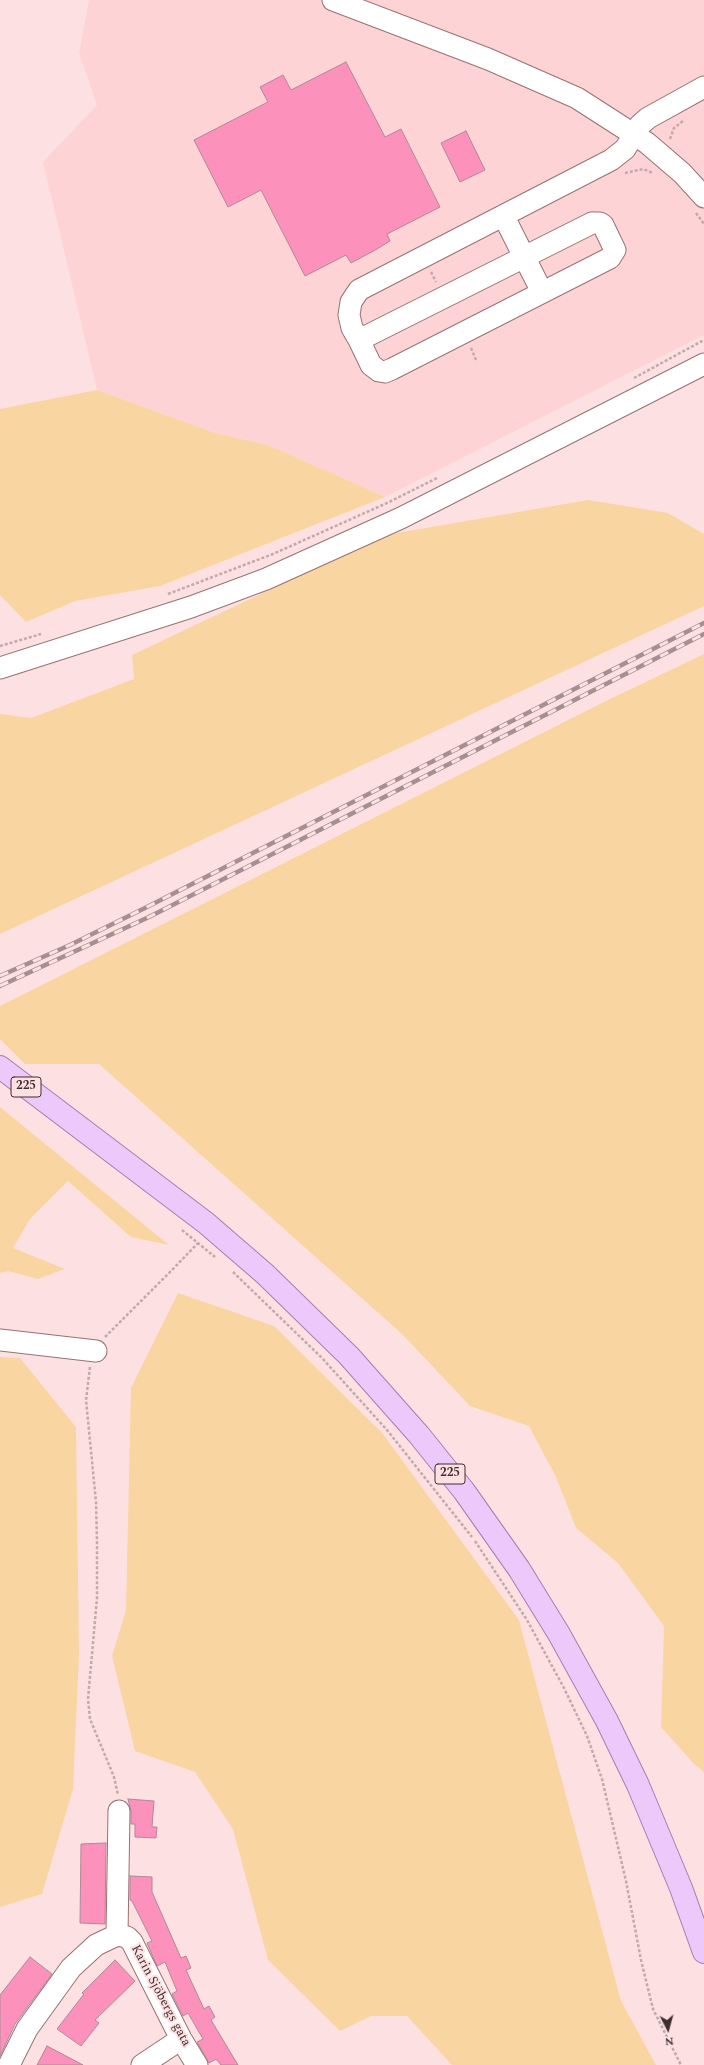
<!DOCTYPE html>
<meta charset="utf-8">
<style>
body{margin:0}
#map{position:relative;width:704px;height:2065px;overflow:hidden;background:#fde1e2;font-family:Spectral,serif}
canvas{display:block}
.north{position:absolute;left:648px;top:2009px;width:40px;height:40px;-webkit-text-stroke:3px #fde1e2;paint-order:stroke;rotate:174deg;font-size:11px;font-weight:700;line-height:16px;text-align:center;color:#3f2e2e}
.north::after{content:'';display:block;margin:auto;width:14px;height:18px;background:#3f2e2e;clip-path:polygon(50% 0,100% 100%,50% 72%,0 100%)}
</style>
<div id="map">
<canvas width="704" height="2065"></canvas>
<div class="north">N</div>
</div>
<script>
const context = document.querySelector('canvas').getContext('2d');
context.lineJoin = 'round';
function fill(path, color) {
  context.fillStyle = color;
  context.fill(path, 'evenodd');
}
function poly(rows) {
  const path = new Path2D();
  for (const r of rows) {
    path.moveTo(r[0], r[1]);
    for (let i = 2; i < r.length; i += 2) path.lineTo(r[i], r[i + 1]);
  }
  return path;
}
function trace(path, color, width, dash) {
  context.strokeStyle = color;
  context.lineWidth = width;
  context.lineCap = dash ? 'butt' : 'round';
  context.setLineDash(dash || []);
  context.stroke(path);
}
function label(font, color, halo, rows, align = 'center') {
  context.font = font + ' Spectral,serif';
  context.lineWidth = 4;
  context.setLineDash([]);
  context.textBaseline = 'middle';
  context.strokeStyle = halo;
  context.fillStyle = color;
  for (const [text, x, y, turn = 0] of rows) {
    context.save();
    context.translate(x, y);
    context.rotate((+turn || 0) * Math.PI / 180);
    context.textAlign = isNaN(turn) ? turn : align;
    if (halo) context.strokeText(text, 0, 0);
    context.fillText(text, 0, 0);
    context.restore();
  }
}
const built = poly([
 [89,0,704,0,704,335,385,497,268,445,215,433,97,390,43,162,97,105,79,53]
]);
const green = poly([
 [97,390,215,433,268,445,385,497,160,586,75,601,26,622,0,595,0,409],
 [588,500,668,513,704,534,704,606,0,934,0,714,31,718,134,679,132,655,385,535],
 [704,654,704,1772,694,1764,661,1727,664,1626,618,1563,576,1528,556,1477,529,1426,470,1406,402,1334,99,1064,25,1064,0,1039,0,1006,606,701],
 [0,1107,169,1245,131,1237,68,1181,30,1219,13,1248,65,1269,38,1279,8,1271,0,1273],
 [178,1293,274,1326,383,1434,519,1620,621,2001,656,2065,452,2065,407,2016,371,2016,340,2031,268,1960,233,1829,195,1772,135,1751,112,1656,126,1610,131,1388],
 [0,1357,20,1358,76,1427,79,1654,73,1789,42,1894,0,1907]
]);
const building = poly([
 [346,62,385,137,401,129,440,207,387,234,390,241,377,249,351,263,346,255,305,276,261,190,228,207,194,140,268,102,260,87,283,75,291,90,346,62],
 [466,131,485,170,460,182,441,143,466,131],
 [128,1799,154,1801,152,1827,157,1827,156,1838,135,1837,135,1824,131,1824,131,1811,128,1799],
 [106,1843,105,1924,80,1923,81,1844,106,1843],
 [130,1876,152,1877,152,1892,181,1958,186,1956,191,1968,186,1970,204,2009,209,2006,215,2017,211,2020,238,2065,221,2065,216,2059,209,2063,197,2042,203,2039,188,2013,183,2016,172,1994,177,1991,165,1962,157,1966,147,1943,152,1941,132,1901,130,1900,130,1876],
 [30,1957,52,1974,15,2024,0,2056,0,1995,30,1957],
 [115,1960,135,1981,95,2020,99,2023,81,2046,57,2029,84,1994,82,1993,115,1960],
 [47,2046,83,2065,37,2065,47,2046]
]);
const path = poly([
 [670,139,674,128,683,121],
 [625,173,643,169,653,173],
 [696,213,704,224],
 [431,272,436,282],
 [471,348,476,360],
 [634,378,704,340],
 [168,594,273,554,387,503,437,478],
 [0,646,41,634],
 [182,1230,215,1257],
 [233,1272,322,1358,387,1430,472,1537],
 [105,1337,172,1270,198,1243],
 [90,1367,86,1400,96,1502,97,1542,97,1598,88,1699,90,1719,114,1777,118,1795],
 [475,1541,527,1620,564,1688,587,1736,602,1779,626,1881,641,1960,653,2009,681,2065]
]);
const minor = poly([
 [333,0,488,59,577,98,647,143,682,173,704,197],
 [504,217,542,292],
 [592,223,600,223,603,225,615,250,610,258,392,369,385,372,379,371,371,365,359,340,592,223],
 [359,340,352,328,349,315,351,302,359,290,611,160,625,149,640,125,648,118,704,87],
 [0,668,191,607,266,579,401,518,704,364],
 [0,1340,96,1351],
 [117,1935,119,1811],
 [9,2065,27,2029,71,1968,96,1945,117,1935,127,1937,132,1942,181,2039,197,2065],
 [142,2065,181,2039]
]);
const major = poly([
 [0,1067,206,1223,265,1274,349,1356,419,1435,464,1491,519,1569,559,1634,607,1721,638,1785,681,1888,704,1952]
]);
const rail = poly([
 [0,976,70,945,145,908,704,623],
 [0,986,149,917,704,634]
]);
const shields = [
 [26,1087,30],
 [450,1474,30]
];
const shieldNames = [
 ["225",26,1087],
 ["225",450,1474]
];
const streetNames = [
 ["Karin Sjöbergs gata",160,1996,62]
];
fill(built, '#fed3d5');
fill(green, '#f9d5a1');
fill(building, '#fc92bb');
trace(building, '#af8896', 1);
trace(minor, '#987172', 23);
trace(major, '#a87bb2', 24);
trace(path, '#c2a9aa', 2.5, [3, 2]);
trace(minor, '#fff', 21);
trace(major, '#edc9fb', 22);
trace(rail, '#a68f90', 4.5);
trace(rail, '#fde1e2', 3, [9]);
for (const [x, y, w] of shields) {
  const box = new Path2D();
  box.roundRect(x - w / 2, y - 10, w, 20, 3);
  context.fillStyle = '#fde1e2';
  context.fill(box);
  trace(box, '#3f2e2e', 1);
}
label('bold 12px', '#3f2e2e', null, shieldNames);
label('13px', '#3f2e2e', '#fde1e2', streetNames);
</script>
